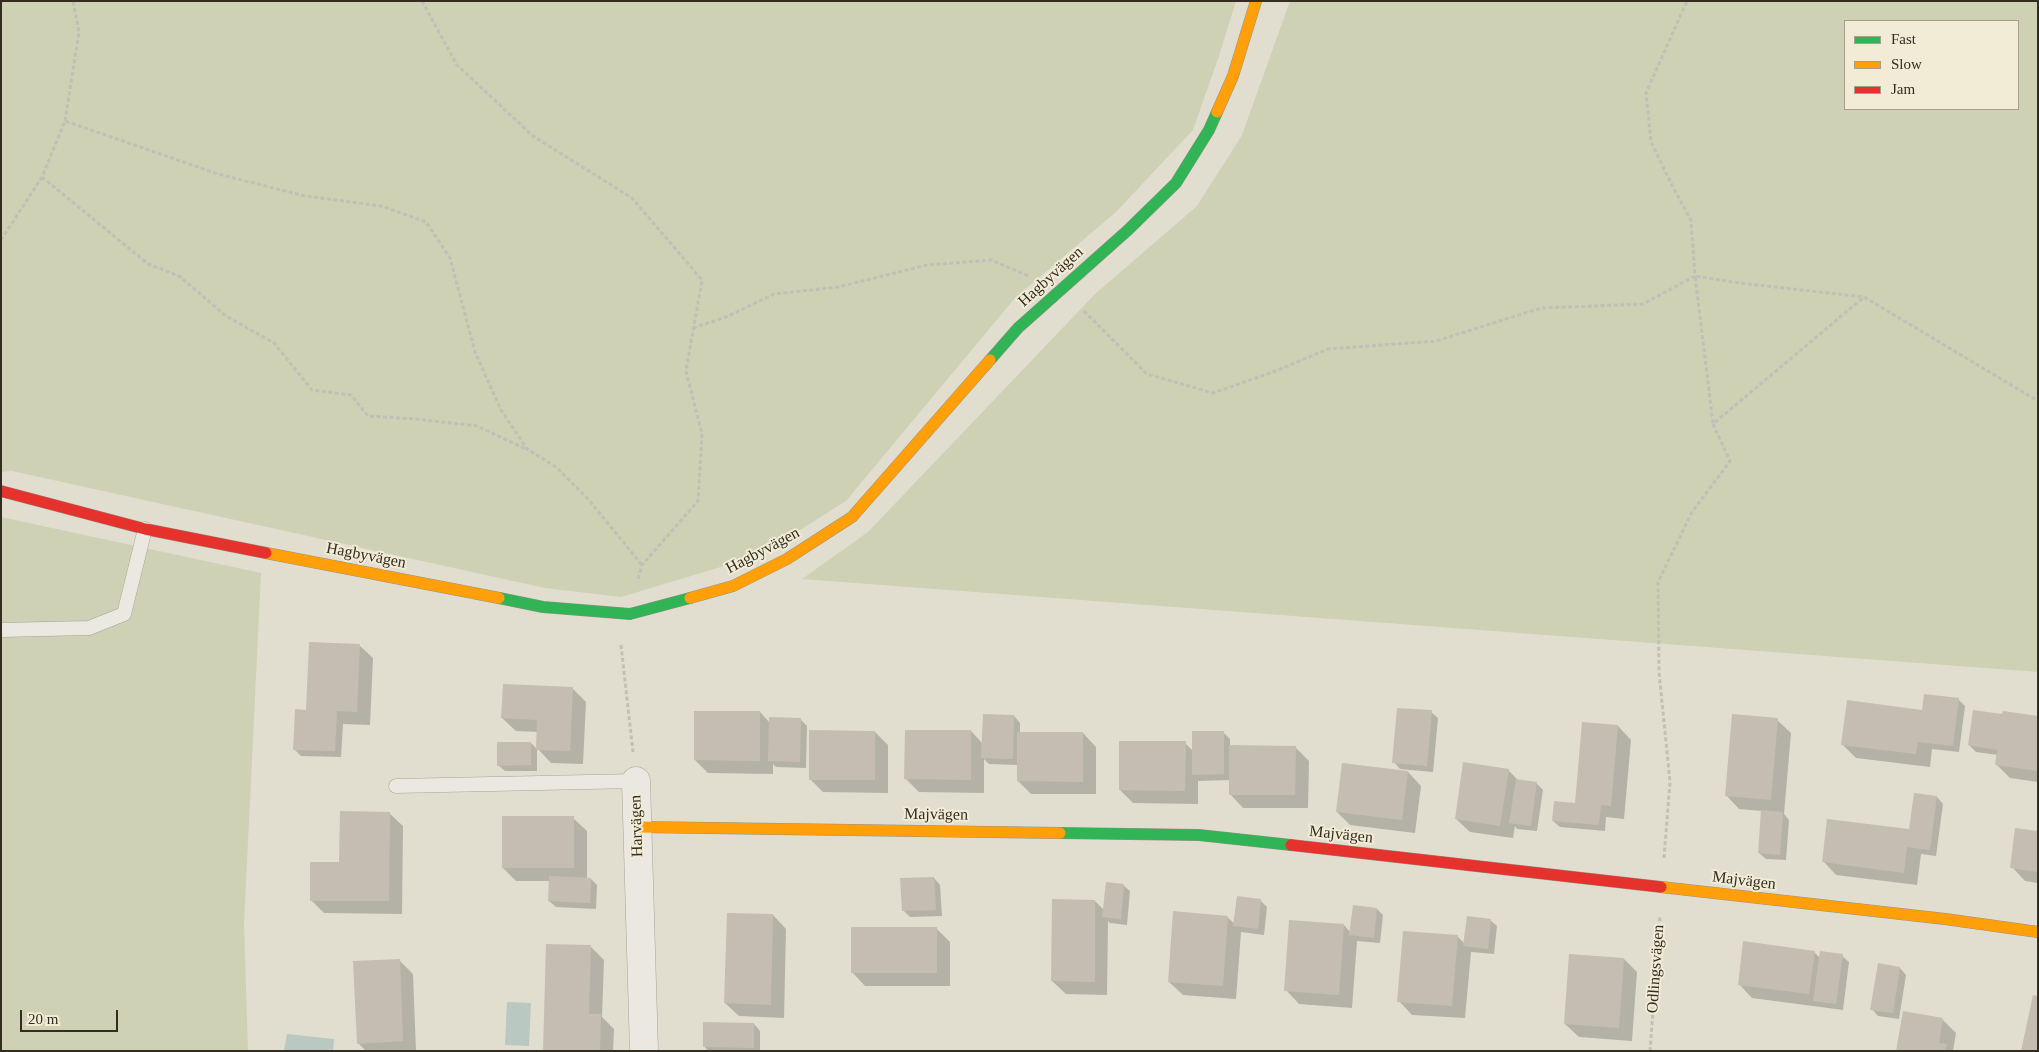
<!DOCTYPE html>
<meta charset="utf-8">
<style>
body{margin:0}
#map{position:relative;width:2039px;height:1052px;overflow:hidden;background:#e1ded0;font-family:Georgia,serif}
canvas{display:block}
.frame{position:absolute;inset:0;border:2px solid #352c21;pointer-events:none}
.legend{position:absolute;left:1844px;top:20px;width:175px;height:90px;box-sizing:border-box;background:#f2ecd7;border:1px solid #a69f8e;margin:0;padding:6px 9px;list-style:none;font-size:15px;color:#352c21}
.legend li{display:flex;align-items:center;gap:10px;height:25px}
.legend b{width:25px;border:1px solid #a69f8e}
.scale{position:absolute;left:20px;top:1010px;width:98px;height:22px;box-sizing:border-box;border:2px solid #352c21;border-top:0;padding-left:6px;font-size:15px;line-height:18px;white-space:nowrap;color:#352c21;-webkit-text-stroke:4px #f2ecd7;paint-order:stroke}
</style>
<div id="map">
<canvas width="2039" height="1052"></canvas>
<div class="frame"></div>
<ul class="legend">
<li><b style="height:6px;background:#30b455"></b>Fast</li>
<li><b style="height:6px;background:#ff9f0a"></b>Slow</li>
<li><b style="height:6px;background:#e5322d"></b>Jam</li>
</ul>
<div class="scale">20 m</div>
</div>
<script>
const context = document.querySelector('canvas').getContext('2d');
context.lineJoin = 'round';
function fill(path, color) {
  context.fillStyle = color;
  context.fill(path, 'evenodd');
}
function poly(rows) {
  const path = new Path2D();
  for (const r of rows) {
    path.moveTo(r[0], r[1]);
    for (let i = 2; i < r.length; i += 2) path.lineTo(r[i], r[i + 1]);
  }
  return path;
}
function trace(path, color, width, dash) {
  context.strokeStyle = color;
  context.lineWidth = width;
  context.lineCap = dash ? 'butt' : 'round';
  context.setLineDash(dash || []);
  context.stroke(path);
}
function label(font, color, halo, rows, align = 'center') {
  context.font = font + ' Georgia,serif';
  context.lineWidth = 4;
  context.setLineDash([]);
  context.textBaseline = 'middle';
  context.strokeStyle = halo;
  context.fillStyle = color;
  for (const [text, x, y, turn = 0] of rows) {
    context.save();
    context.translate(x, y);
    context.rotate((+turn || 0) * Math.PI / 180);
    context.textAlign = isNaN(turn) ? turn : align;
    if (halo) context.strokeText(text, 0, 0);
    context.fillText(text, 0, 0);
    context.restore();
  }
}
const green = poly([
 [1,1,1236,1,1219,56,1193,130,1116,212,1015,298,846,501,784,540,724,566,621,597,545,588,12,471,1,472],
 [1290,1,2038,1,2038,672,802,579,868,532,1095,294,1197,206,1242,135],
 [1845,21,2018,21,2018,109,1845,109],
 [1,517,261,573,244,924,248,1051,1,1051]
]);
const water = poly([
 [507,1002,531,1003,529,1046,505,1045],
 [287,1034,334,1039,333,1051,284,1051]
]);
const shadow = poly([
 [359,645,373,658,370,725,343,724,341,757,301,756,294,749,310,711],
 [573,689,586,702,583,764,551,763,538,749,538,732,516,731,502,718],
 [1958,699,1965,706,1959,752,1932,749,1930,767,1856,758,1843,745,1923,711],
 [760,712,770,723,800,719,807,726,806,768,776,767,773,764,773,774,708,773,695,760],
 [1431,712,1438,718,1433,772,1400,769,1394,762],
 [1014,716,1020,723,1020,733,1083,733,1096,747,1096,794,1031,794,1018,781,1018,765,989,764,984,759,984,793,919,792,906,779,971,731,983,744],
 [2003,716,2038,717,2038,782,2010,778,1996,764,1998,755,1976,752,1969,745],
 [1777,720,1791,733,1784,814,1789,820,1786,860,1766,859,1759,853,1762,811,1739,809,1726,795],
 [1618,726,1631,740,1624,819,1606,817,1605,831,1560,827,1553,821,1579,804],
 [875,732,888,745,888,793,823,792,810,779],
 [1223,732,1230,739,1230,747,1295,747,1309,761,1308,808,1243,808,1230,794,1230,780,1198,781,1198,804,1133,803,1120,790,1185,743,1193,751],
 [531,743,537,749,537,771,505,771,498,765],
 [1508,770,1519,781,1537,784,1543,790,1537,831,1517,829,1515,826,1513,838,1470,832,1456,819],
 [1408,772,1421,786,1415,833,1350,825,1337,812],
 [1937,797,1943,804,1936,856,1921,854,1917,885,1836,875,1823,861,1909,830],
 [389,813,403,826,402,914,324,913,311,900,341,863],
 [573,818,587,831,587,879,591,879,597,885,596,909,556,907,549,901,550,881,516,881,503,868],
 [2038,832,2038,883,2025,881,2012,867],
 [934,878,940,885,942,916,910,917,903,910],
 [1123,885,1130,891,1127,925,1110,923,1108,921,1107,995,1066,994,1052,981,1095,901,1104,910],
 [1260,900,1267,907,1264,935,1241,932,1236,999,1183,995,1169,982,1227,917,1235,924],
 [1377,909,1383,915,1380,943,1357,941,1352,1008,1299,1004,1286,990,1344,925,1351,933],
 [773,915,786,929,784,1018,739,1016,725,1003],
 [1490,920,1497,926,1494,954,1471,952,1465,1018,1412,1015,1399,1001,1457,936,1464,943],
 [936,928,950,942,950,986,865,986,852,972],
 [590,946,604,960,602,1017,614,1029,613,1051,544,1051],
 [1814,952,1820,958,1842,956,1849,962,1843,1010,1752,998,1739,984],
 [1624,959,1637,972,1632,1041,1579,1037,1565,1024],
 [399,960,413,974,416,1051,366,1051,358,1043],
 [1900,968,1906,975,1899,1019,1878,1016,1872,1009],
 [1943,1020,1956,1033,1953,1051,1897,1051],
 [754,1024,760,1031,760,1051,708,1051,704,1046]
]);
const building = poly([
 [309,642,360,644,357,712,337,711,335,751,293,750,295,709,306,710],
 [503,684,573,687,570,751,536,750,537,720,501,718],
 [1924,694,1959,698,1953,746,1918,742,1916,754,1841,745,1847,700,1922,710],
 [1397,708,1432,710,1427,766,1392,763],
 [1973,710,2002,714,2003,711,2038,716,2038,771,1995,765,1997,750,1968,745],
 [694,711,760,711,760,761,694,760],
 [983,714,1014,715,1013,759,981,758],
 [1732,714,1778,718,1771,800,1725,796],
 [769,717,801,718,800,762,768,761],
 [1582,722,1618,725,1611,806,1601,805,1599,825,1552,821,1554,801,1575,803],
 [809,730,875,731,875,780,809,780],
 [905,730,971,730,971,780,904,779],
 [1192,731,1224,731,1224,774,1192,775],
 [1017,732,1083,732,1083,782,1017,781],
 [1119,741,1186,741,1185,791,1119,790],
 [497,742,531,742,531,765,497,766],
 [1229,745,1296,746,1295,795,1229,795],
 [1463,762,1509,769,1500,826,1455,819],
 [1342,763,1408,771,1402,820,1336,812],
 [1516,779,1537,782,1531,826,1509,823],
 [1914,793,1937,796,1930,850,1907,847,1904,873,1822,862,1827,819,1909,829],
 [1761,810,1783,812,1780,855,1758,853],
 [340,811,390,812,389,901,310,901,310,862,339,862],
 [502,816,574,816,574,868,502,868],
 [2015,828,2038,831,2038,872,2010,868],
 [549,876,591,878,590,903,548,901],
 [934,877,936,910,902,911,900,878],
 [1106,882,1124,884,1121,919,1102,917],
 [1237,896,1261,899,1258,929,1233,926],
 [1052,899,1095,900,1095,982,1051,981],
 [1353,905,1377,908,1374,938,1349,935],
 [1173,911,1228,916,1223,986,1168,982],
 [727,913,773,914,771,1005,724,1003],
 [1467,916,1491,919,1488,949,1463,946],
 [1289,920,1344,924,1339,995,1284,991],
 [851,927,937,927,937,973,851,973],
 [1403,931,1458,935,1452,1006,1397,1002],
 [1743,941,1815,951,1809,994,1738,985],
 [546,944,591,945,589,1014,601,1014,600,1051,543,1051],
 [1820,951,1843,954,1836,1004,1813,1001],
 [1569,954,1624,958,1619,1028,1564,1024],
 [400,959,403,1041,357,1044,353,961],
 [1878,963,1900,967,1893,1013,1870,1010],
 [2033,995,2038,996,2038,1051,2021,1051],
 [1903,1011,1943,1018,1939,1043,1947,1044,1945,1051,1896,1051],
 [703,1022,754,1023,754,1048,703,1047]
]);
const path = poly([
 [422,1,457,65,533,136,632,198,702,280,686,371,702,434,698,501,642,565,638,580],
 [65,121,79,32,73,1],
 [42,177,148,264,179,276,226,316,274,343,312,390,351,395,368,416,416,419,477,426,526,449],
 [1,240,42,177,65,121,218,174,305,196,381,206,426,222,450,258,475,352,501,410,527,449,556,467,588,499,642,565],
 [1084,311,1147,374,1213,393,1273,372,1328,349,1436,341,1541,308,1643,304,1695,276,1691,221,1670,181,1651,142,1646,93,1687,1],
 [693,328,726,317,774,294,838,287,927,265,991,260,1029,276],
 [1713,423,1695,276,1739,283,1864,297],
 [621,645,633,752],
 [1664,858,1670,782,1659,672,1658,582,1692,512,1730,461,1713,424,1864,297,2038,401],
 [1650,1051,1660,917]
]);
const lane = poly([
 [1,630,89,628,124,614,145,529],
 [396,786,636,781]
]);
const street = poly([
 [636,781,644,1051]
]);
const fast = poly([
 [990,360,1018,328,1128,230,1176,183,1209,130,1217,112],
 [499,598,543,607,630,614,690,598],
 [1060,833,1199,835,1291,845]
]);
const slow = poly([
 [1217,112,1233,76,1256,1],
 [266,553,499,598],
 [690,598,733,586,787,559,852,517,990,360],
 [638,827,1060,833],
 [1661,887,1945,919,2038,932]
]);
const jam = poly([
 [1,491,145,529,266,553],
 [1291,845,1661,887]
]);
const streetNames = [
 ["Hagbyvägen",1051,277,-42],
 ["Hagbyvägen",763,551,-28],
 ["Hagbyvägen",366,556,11],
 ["Majvägen",936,815,1],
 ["Harvägen",637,826,-92],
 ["Majvägen",1341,835,6],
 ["Majvägen",1744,881,7],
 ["Odlingsvägen",1656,969,-86]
];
fill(green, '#ced1b4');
fill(water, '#b9c8c0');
fill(shadow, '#0003');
fill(building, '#c5bdb1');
trace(lane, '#a7a398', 15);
trace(street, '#a7a398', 29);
trace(fast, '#979288', 12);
trace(slow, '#979288', 12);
trace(jam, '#979288', 12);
trace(path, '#c2bfb7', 3, [4, 2.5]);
trace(lane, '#eae8e0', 14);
trace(street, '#eae8e0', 28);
trace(fast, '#30b455', 11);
trace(slow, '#ff9f0a', 11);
trace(jam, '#e5322d', 11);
label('16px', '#352c21', '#f2ecd7', streetNames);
</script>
